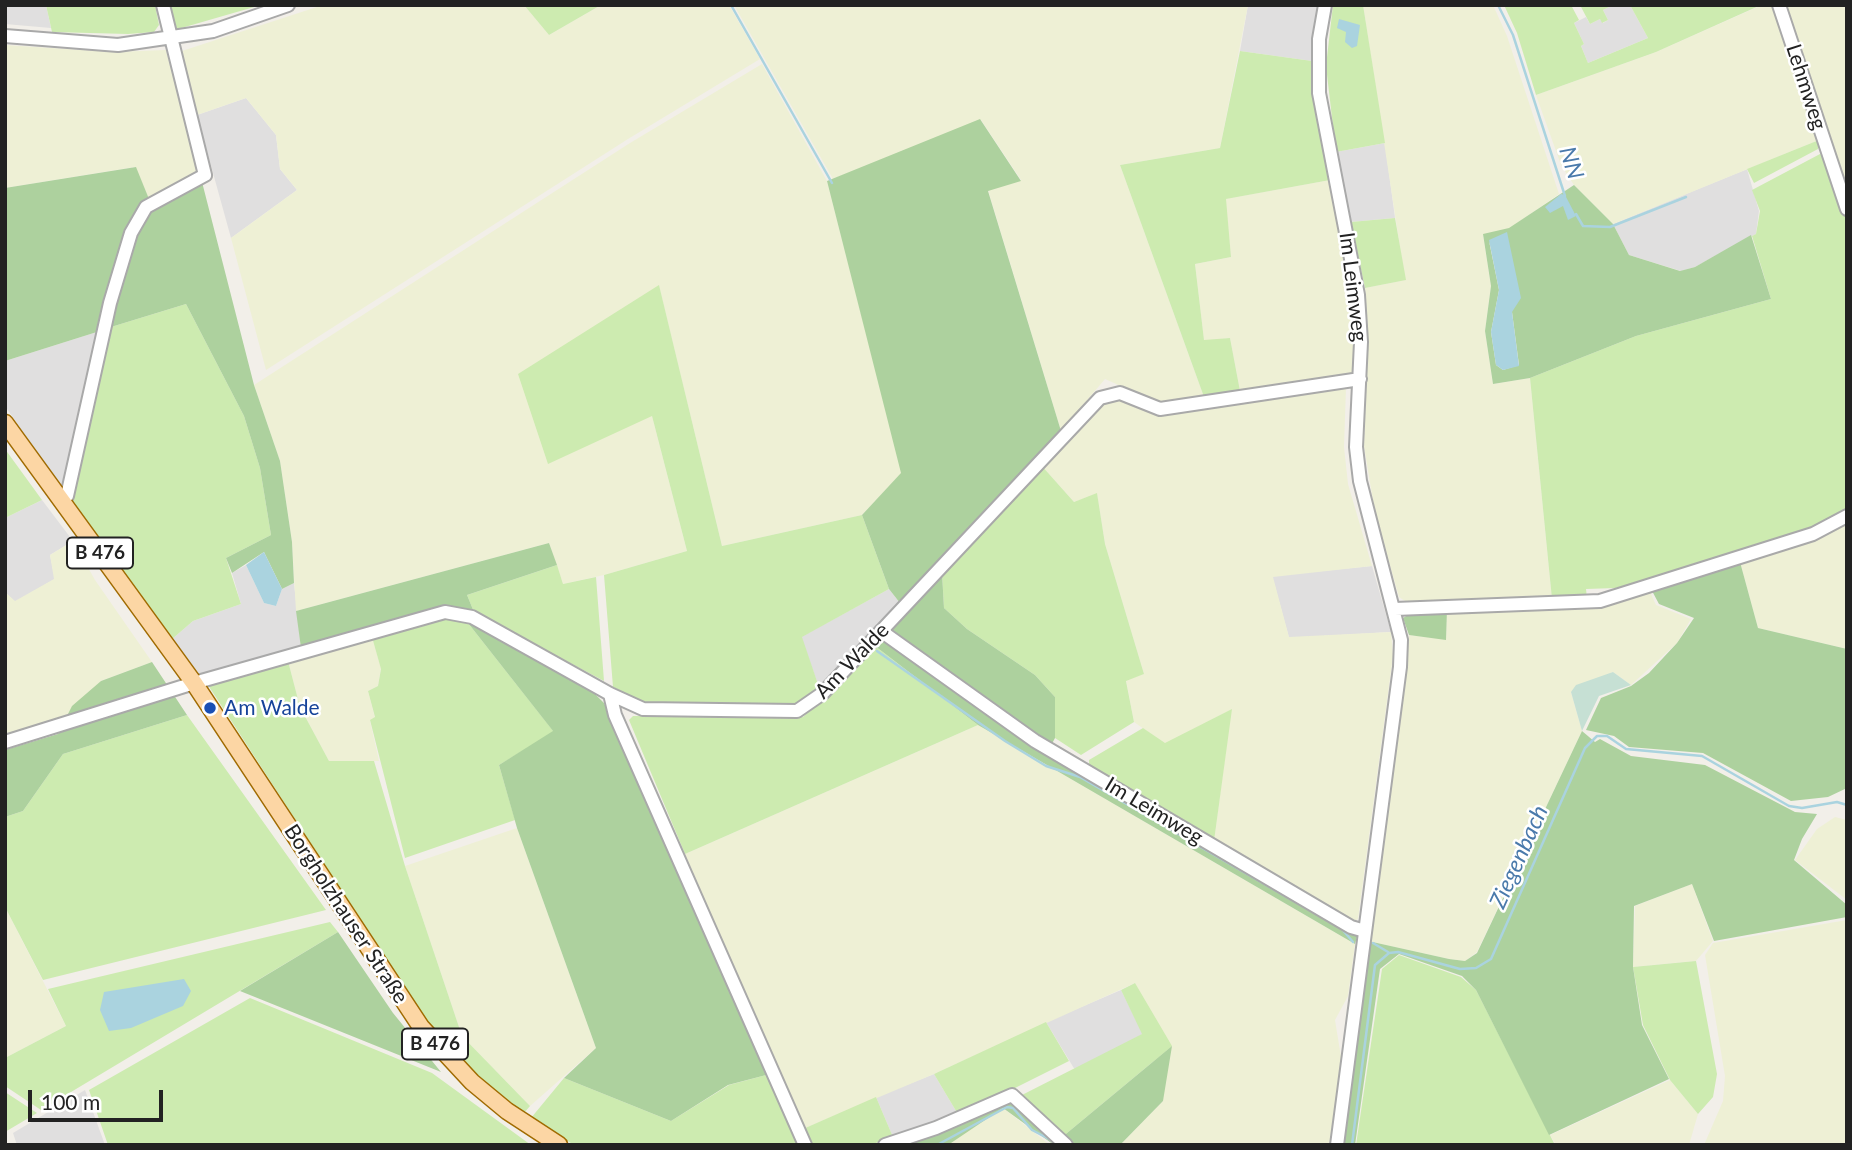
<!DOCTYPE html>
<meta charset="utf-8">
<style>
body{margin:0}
#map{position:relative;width:1852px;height:1150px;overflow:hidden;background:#f2efe9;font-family:Lato,sans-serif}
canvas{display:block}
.frame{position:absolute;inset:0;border:7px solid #222;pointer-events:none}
.scale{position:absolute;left:28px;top:1090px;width:135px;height:32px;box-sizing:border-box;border:4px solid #222;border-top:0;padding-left:9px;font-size:21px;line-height:24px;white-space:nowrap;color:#222;-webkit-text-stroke:5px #fff;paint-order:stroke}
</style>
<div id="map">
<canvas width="1852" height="1150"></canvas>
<div class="frame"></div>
<div class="scale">100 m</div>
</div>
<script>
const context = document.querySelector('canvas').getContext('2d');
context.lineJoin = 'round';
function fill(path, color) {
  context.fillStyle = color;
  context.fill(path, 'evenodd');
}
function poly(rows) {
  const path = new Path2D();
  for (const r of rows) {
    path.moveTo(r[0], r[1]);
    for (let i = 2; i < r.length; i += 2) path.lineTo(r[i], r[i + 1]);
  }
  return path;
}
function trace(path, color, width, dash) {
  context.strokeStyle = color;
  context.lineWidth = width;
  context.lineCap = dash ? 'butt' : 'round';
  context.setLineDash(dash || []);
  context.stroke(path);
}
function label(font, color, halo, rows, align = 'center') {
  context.font = font + ' Lato,sans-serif';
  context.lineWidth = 5;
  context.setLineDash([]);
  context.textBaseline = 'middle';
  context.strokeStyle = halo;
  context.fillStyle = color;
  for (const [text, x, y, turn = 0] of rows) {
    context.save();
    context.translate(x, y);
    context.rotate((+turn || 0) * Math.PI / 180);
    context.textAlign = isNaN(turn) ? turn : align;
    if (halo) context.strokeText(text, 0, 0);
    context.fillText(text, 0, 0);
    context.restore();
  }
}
const residential = poly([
 [5,5,46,5,51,28,5,24],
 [1248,5,1319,5,1312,61,1240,51],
 [1613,5,1630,5,1648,38,1588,63,1581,46,1584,44,1574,23,1586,17,1590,24,1600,19,1603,23,1608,20,1603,10],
 [246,98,276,135,280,169,297,190,231,238,197,115],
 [1385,143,1395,218,1351,222,1336,152],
 [1747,169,1759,211,1756,234,1695,267,1681,271,1629,255,1613,224],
 [100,331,66,485,61,488,5,406,5,361],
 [42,500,73,541,50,555,55,579,15,602,5,592,5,518],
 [246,565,264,603,276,606,282,589,294,583,301,648,199,678,171,640,193,621,241,604,232,573],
 [1372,566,1391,632,1289,638,1272,576],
 [889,589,900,603,820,690,801,637],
 [1121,990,1143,1034,1075,1070,1046,1022],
 [934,1074,959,1116,893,1137,876,1097],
 [85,1090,105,1145,17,1145,13,1133]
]);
const farmland = poly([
 [323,5,524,5,549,35,601,5,729,5,760,59,628,139,266,370,231,238,297,190,280,169,276,135,246,98,197,115,182,51],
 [734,5,1248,5,1220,148,1120,165,1204,397,1159,403,1105,379,1061,431,988,190,1021,180,981,120,833,179],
 [1363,5,1493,5,1507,36,1559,194,1509,229,1483,235,1491,286,1485,331,1493,384,1530,378,1552,599,1408,603,1399,597,1375,513,1364,446,1368,328,1365,288,1405,280],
 [1762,5,1773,5,1819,140,1613,224,1574,185,1561,165,1536,95,1656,52],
 [1782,5,1847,5,1847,195],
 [5,45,113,52,166,50,197,171,149,199,135,167,5,188],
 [762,64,827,181,902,473,862,515,722,546,659,286,652,416,687,551,604,575,563,584,549,543,296,611,292,542,280,461,254,385,630,143],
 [1330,180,1355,308,1354,374,1240,391,1230,338,1204,341,1195,264,1231,257,1225,199],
 [1346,388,1344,447,1348,484,1372,566,1273,577,1289,637,1391,632,1393,656,1358,919,1353,922,1214,841,1231,710,1165,744,1134,722,1126,680,1144,674,1105,544,1097,494,1074,502,1041,465,1102,400,1113,395,1149,410],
 [1847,521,1847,649,1758,628,1740,562],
 [73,541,95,580,152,662,101,681,66,719,5,736,5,592,15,601,54,579,50,555],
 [1649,590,1656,605,1691,619,1677,643,1631,685,1613,672,1571,692,1582,731,1477,952,1465,961,1449,959,1368,941,1409,635,1446,639,1447,610],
 [372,637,381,668,378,686,368,691,375,718,370,721,379,761,329,761,300,707,288,661],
 [978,725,1355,944,1348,996,1335,1020,1342,1063,1329,1145,1120,1145,1163,1101,1135,983,934,1074,803,1129,685,854],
 [1835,817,1847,820,1847,900,1795,860,1817,829],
 [517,828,596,1048,530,1106,462,1036,405,866],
 [1692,884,1713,941,1696,961,1633,967,1635,906],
 [5,907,66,1026,5,1058],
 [1847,920,1847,1145,1704,1145,1723,1101,1725,1076,1705,955,1713,943],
 [1670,1080,1698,1114,1689,1145,1556,1145,1550,1135],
 [1003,1108,1050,1145,948,1145,949,1143]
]);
const grass = poly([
 [46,5,155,5,159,25,154,32,128,34,52,32],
 [167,5,261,5,178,29,171,24],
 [524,5,601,5,549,35],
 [1333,5,1363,5,1385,143,1336,152,1326,66],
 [1504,5,1571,5,1579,20,1574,23,1584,44,1581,46,1588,63,1648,38,1630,5,1761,5,1656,52,1536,95,1517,33],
 [1580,5,1613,5,1603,10,1608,20,1602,23,1600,19,1590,24],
 [1240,51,1312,61,1314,96,1330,180,1226,199,1231,257,1195,264,1204,340,1230,338,1240,391,1204,397,1120,165,1220,148],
 [1819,140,1818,149,1754,183,1747,169],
 [1820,154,1825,156,1847,220,1847,512,1812,529,1646,583,1641,581,1616,588,1586,589,1587,598,1552,599,1530,378,1636,336,1771,299,1752,236,1756,234,1760,211,1752,190],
 [1395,218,1406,280,1365,288,1351,222],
 [659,285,722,546,862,515,889,589,802,637,820,690,803,705,652,706,613,687,604,575,687,551,652,416,548,464,518,374],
 [186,304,244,416,260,468,271,535,226,558,241,604,193,621,171,640,72,500,111,327],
 [5,449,42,500,5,518],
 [1041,465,1074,502,1097,493,1105,544,1144,674,1126,681,1134,722,1081,755,1055,738,1055,697,1035,675,967,629,944,608,942,573],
 [557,565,563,584,596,577,604,681,474,612,467,595],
 [440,618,468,623,554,732,499,765,515,820,405,858,370,720,375,717,368,691,378,686,381,669,372,637],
 [875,646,978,725,685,854,629,720,633,716,803,717],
 [288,661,300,707,329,761,374,761,405,866,462,1036,530,1106,524,1113,471,1070,434,1033,208,685],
 [1232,709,1214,841,1089,769,1089,760,1143,728,1165,743],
 [187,715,326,910,43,980,5,907,5,817,23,811,63,754],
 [330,922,338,932,41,1110,5,1086,5,1058,66,1026,48,989],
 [1399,955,1461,977,1476,990,1555,1145,1356,1145,1382,969],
 [1696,961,1717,1074,1713,1097,1698,1114,1670,1080,1643,1025,1633,967],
 [1135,983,1172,1046,1061,1138,1020,1096,1142,1034,1121,990],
 [250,998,432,1073,531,1145,108,1145,89,1090],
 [1046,1022,1069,1061,959,1116,934,1074],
 [770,1074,798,1145,574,1145,531,1118,564,1078,671,1121,729,1085],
 [5,1092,37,1113,5,1132],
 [876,1097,893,1137,870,1145,811,1145,803,1129]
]);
const forest = poly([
 [980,119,1021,181,988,191,1061,431,900,603,889,589,862,515,901,473,827,181],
 [136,167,149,199,100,331,5,361,5,188],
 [202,182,254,385,280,461,292,542,294,583,282,589,264,552,232,573,226,558,271,535,260,468,244,416,186,304,111,327,135,233,149,211],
 [1574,185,1613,224,1629,255,1680,271,1695,267,1751,235,1771,299,1636,336,1530,378,1493,384,1485,331,1491,286,1483,234,1509,228],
 [1489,241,1512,312,1519,365,1503,370,1496,365,1491,332,1499,290],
 [549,543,557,565,467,595,474,612,443,607,301,648,296,611],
 [1740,562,1758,628,1847,649,1847,788,1828,797,1791,801,1703,753,1629,747,1614,736,1586,730,1601,698,1631,686,1649,673,1677,643,1694,618,1659,604,1651,589],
 [942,573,944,608,967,629,1035,675,1055,697,1055,738,1047,753,1358,934,1355,944,978,725,875,646],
 [1447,610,1446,640,1409,635,1403,618,1413,612],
 [475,622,590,689,604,703,770,1074,728,1085,671,1121,564,1078,596,1048,517,828,499,765,553,731,468,623],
 [152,662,187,715,63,754,23,811,5,817,5,750,58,734,72,706,101,681],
 [1582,731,1595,742,1600,739,1631,756,1705,765,1795,812,1817,814,1802,839,1794,860,1847,905,1847,917,1714,941,1692,884,1634,906,1633,967,1642,1025,1669,1079,1549,1135,1476,990,1462,976,1399,954,1380,969,1355,1145,1341,1145,1368,941,1449,959,1465,961,1477,953],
 [338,932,393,1013,441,1072,240,991],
 [1172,1046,1163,1101,1120,1145,1072,1145,1061,1138],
 [1005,1102,1012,1103,1054,1145,1003,1108,948,1145,897,1145]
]);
const wetland = poly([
 [1613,672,1631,685,1599,696,1582,731,1571,692,1576,685]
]);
const water = poly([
 [1339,19,1360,25,1357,46,1352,48,1345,42,1346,32,1337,28],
 [1561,194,1565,195,1576,216,1568,220,1563,206,1550,213,1545,207],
 [1507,232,1521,298,1512,312,1519,366,1503,370,1496,365,1491,332,1499,290,1489,240],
 [264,552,282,589,276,606,264,603,246,565],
 [184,979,191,991,183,1006,131,1028,109,1031,100,1010,104,992]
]);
const stream = poly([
 [731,5,832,183],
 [1498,5,1513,35,1565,196],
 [1576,214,1583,226,1610,227,1686,197],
 [877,651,1005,741,1046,766,1080,777,1342,929,1353,942],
 [1373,943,1388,952],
 [937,1145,1007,1107,1013,1108,1032,1130,1051,1140],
 [1352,1145,1375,965,1389,953,1398,952,1460,969,1476,968,1491,959,1585,748,1597,736,1607,736,1626,749,1702,756,1789,806,1802,808,1837,802,1847,805]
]);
const minor = poly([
 [1325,5,1319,39,1319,93,1358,295,1361,342,1356,447,1360,481,1401,640,1400,667,1337,1145],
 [1779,5,1847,209],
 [5,36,118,45,213,31,288,5],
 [62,500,67,496,110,303,131,233,146,207,205,175,163,5],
 [1395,609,1600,601,1813,534,1847,516],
 [881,631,1035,741,1351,927,1365,931],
 [610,694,615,715,805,1145],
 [5,742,194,683,445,612,472,617,610,694,643,709,797,711,823,693,1100,398,1120,393,1160,409,1360,379],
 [885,1145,936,1128,1012,1095,1066,1145]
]);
const major = poly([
 [5,423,194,683,421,1027,472,1082,507,1111,559,1145]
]);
const markers = [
 [210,708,7,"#1a4fb4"]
];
const shields = [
 [100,553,66],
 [435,1044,66]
];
const shieldNames = [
 ["B 476",100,553],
 ["B 476",435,1044]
];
const streetNames = [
 ["Lehmweg",1806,87,72],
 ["Im Leimweg",1353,287,83],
 ["Am Walde",852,661,-46],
 ["Im Leimweg",1154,811,31],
 ["Borgholzhauser Straße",346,914,57]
];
const transitNames = [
 ["Am Walde",224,708]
];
const waterNames = [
 ["NN",1571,163,72],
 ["Ziegenbach",1519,857,-66]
];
fill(residential, '#e0dfdf');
fill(farmland, '#eef0d5');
fill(grass, '#cdebb0');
fill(forest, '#add19e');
fill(wetland, '#c6e0d4');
fill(water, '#aad3df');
trace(stream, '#aad3df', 2.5);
trace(minor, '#a9a9a9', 16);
trace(major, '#a06b00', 19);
trace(minor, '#fff', 12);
trace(major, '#fcd6a4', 16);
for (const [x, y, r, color] of markers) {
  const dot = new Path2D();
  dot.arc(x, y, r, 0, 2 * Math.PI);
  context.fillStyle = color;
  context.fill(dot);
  trace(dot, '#fff', 2.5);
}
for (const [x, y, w] of shields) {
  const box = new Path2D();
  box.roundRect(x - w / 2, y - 15.5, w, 31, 5);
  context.fillStyle = '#fff';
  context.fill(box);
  trace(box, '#222', 2);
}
label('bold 19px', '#222', null, shieldNames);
label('21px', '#222', '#fff', streetNames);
label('21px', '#164399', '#fff', transitNames, 'left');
label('italic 23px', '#4a7aab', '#fff', waterNames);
</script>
